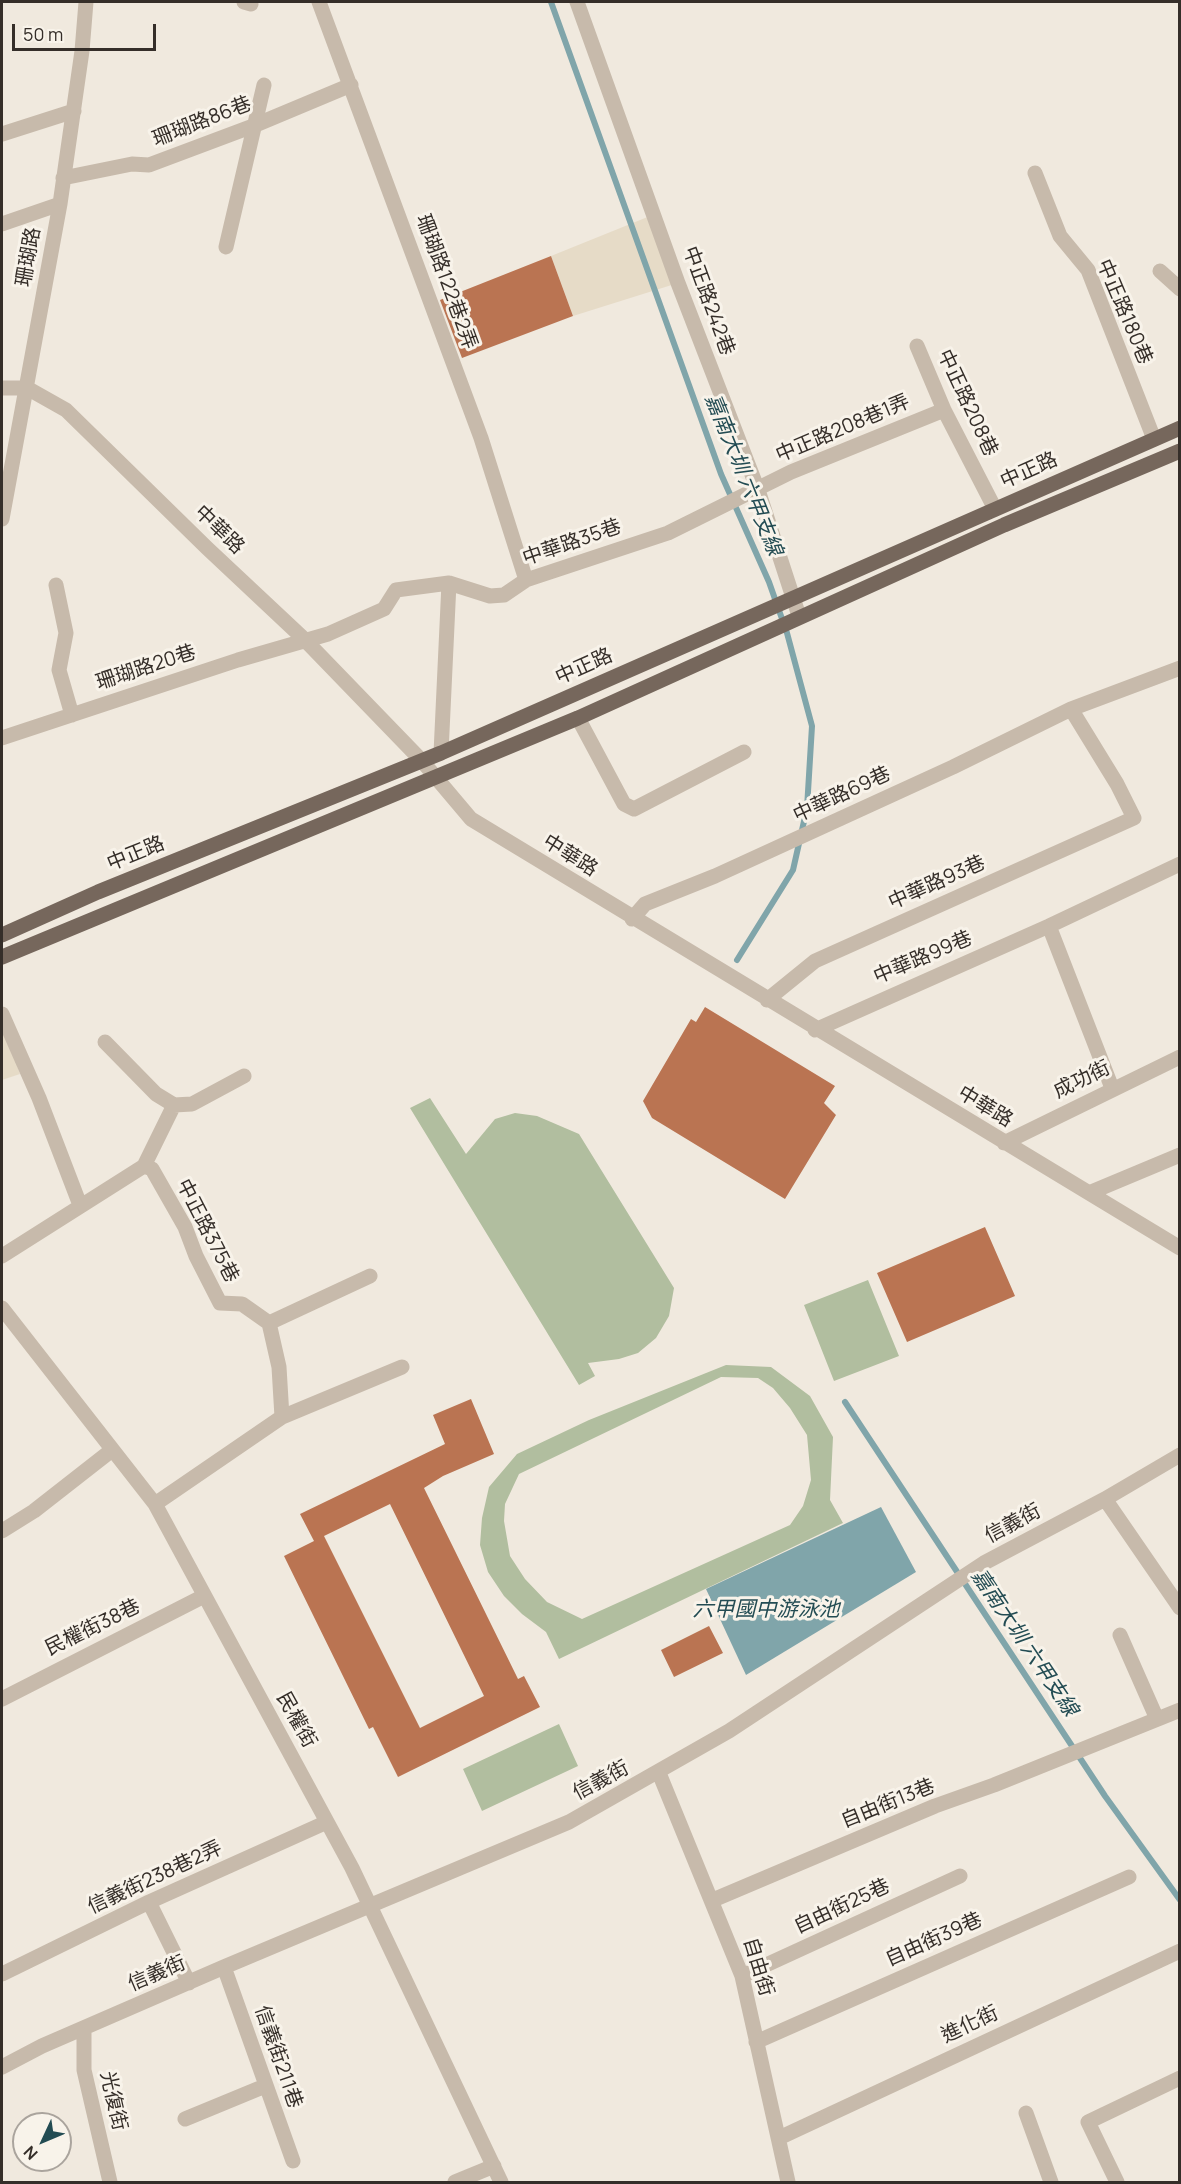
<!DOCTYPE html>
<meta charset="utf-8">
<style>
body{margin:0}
#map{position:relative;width:1181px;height:2184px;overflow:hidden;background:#f0e9de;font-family:Manrope,sans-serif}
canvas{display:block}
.frame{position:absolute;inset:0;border:3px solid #352e29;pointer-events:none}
.north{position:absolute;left:12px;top:2112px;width:60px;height:60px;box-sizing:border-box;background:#f8f3ea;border:2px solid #aaa49d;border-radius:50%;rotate:226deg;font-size:16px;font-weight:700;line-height:24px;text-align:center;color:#352e29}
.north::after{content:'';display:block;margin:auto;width:21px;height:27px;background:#234c53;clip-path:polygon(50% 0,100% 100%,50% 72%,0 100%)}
.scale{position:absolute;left:12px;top:24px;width:144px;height:27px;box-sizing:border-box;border:3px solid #352e29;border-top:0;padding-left:8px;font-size:18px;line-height:21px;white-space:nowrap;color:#352e29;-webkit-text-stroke:4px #f8f3ea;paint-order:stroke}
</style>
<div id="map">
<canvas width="1181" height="2184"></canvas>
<div class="frame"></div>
<div class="north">N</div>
<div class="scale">50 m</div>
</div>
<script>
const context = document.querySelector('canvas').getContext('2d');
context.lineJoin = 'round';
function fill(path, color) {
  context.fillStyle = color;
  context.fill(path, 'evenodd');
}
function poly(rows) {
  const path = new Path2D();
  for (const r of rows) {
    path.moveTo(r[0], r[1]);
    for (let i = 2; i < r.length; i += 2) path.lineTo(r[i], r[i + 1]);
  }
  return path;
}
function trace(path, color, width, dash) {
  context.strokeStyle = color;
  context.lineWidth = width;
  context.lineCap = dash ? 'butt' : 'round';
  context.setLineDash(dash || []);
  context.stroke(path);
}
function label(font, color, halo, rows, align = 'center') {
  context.font = font + ' Manrope,"Noto Sans TC",sans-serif';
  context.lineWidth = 6;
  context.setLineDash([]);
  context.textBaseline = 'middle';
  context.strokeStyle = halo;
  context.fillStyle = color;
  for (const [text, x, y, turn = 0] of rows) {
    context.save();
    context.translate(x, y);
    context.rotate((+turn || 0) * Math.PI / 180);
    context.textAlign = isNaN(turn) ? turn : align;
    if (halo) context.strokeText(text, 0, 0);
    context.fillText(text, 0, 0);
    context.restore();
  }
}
const green = poly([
 [430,1098,466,1154,495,1119,515,1113,537,1116,579,1134,674,1288,669,1316,656,1338,638,1353,619,1359,588,1363,595,1376,579,1385,410,1108],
 [868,1280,899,1356,834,1381,804,1305],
 [726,1365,771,1367,810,1396,833,1437,830,1500,843,1523,559,1659,546,1632,522,1614,504,1596,488,1572,480,1545,482,1518,489,1487,517,1454,589,1420],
 [721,1377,758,1378,773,1388,790,1408,807,1435,811,1480,803,1506,790,1525,582,1619,547,1602,525,1579,510,1556,504,1521,505,1504,519,1474],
 [559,1724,578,1766,482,1811,463,1769]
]);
const plaza = poly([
 [655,214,678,283,573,316,551,256],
 [2,1023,20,1074,2,1080]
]);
const water = poly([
 [881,1507,916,1572,746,1675,706,1589]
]);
const stream = poly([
 [551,2,721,474,769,582,787,633,812,726,807,808,793,870,737,960],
 [845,1402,1105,1796,1180,1900]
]);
const building = poly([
 [551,256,573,316,462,358,440,300],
 [705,1007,835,1086,824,1103,836,1115,785,1199,652,1118,643,1101,691,1019,696,1022],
 [985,1227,1015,1296,907,1342,877,1273],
 [471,1399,494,1454,443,1476,424,1488,518,1679,524,1676,540,1707,398,1777,373,1727,369,1729,284,1556,314,1541,300,1514,445,1444,433,1415],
 [390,1504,484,1696,420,1728,324,1536],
 [709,1626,723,1653,674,1677,661,1650]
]);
const minor = poly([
 [244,2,251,4],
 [319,2,481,438,526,580],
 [577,2,678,283,758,490,799,616],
 [2,134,74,111],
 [1035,173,1060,236,1088,270,1154,439],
 [63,178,132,164,149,165,253,126,351,85],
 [2,224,60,204],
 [226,247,264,85],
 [1160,271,1180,289],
 [917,346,944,410,995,509],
 [2,388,27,388,66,410,207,548,304,639,422,761,471,819,1180,1248],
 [2,519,60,204,82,51,86,2],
 [56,585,66,633,59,670,72,715],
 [578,718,624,804,634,809,744,752],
 [2,738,238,660,328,634,384,609,396,590,449,583,490,596,504,595,526,580,668,533,791,472,944,410],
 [441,753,449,583],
 [632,919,645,904,715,876,953,767,1071,709,1180,668],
 [1049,926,1112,1088],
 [767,1000,815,961,1134,818,1117,784,1071,709],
 [2,1014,39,1098,80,1205],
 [815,1030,1049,926,1180,864],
 [105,1042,156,1094,174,1105,192,1104,244,1076],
 [1004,1143,1180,1057],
 [144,1166,174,1105],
 [1089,1193,1180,1155],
 [2,1256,144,1166,152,1169,185,1227,196,1256,220,1303,242,1304,269,1323],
 [2,1308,155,1504,352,1868,501,2182],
 [269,1323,370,1276],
 [269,1323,279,1367,282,1417],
 [1105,1499,1180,1608],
 [155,1504,282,1417,402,1367],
 [2,1531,34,1511,112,1450],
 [1120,1635,1157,1719],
 [2,1699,204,1596],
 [659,1773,742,1976,788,2182],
 [713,1900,935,1806,994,1785,1180,1710],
 [149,1902,189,1983],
 [224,1967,293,2161],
 [2,1974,149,1902,327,1822],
 [742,1976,960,1876],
 [84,2028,84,2070,110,2182],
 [756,2042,1129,1877],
 [2,2067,42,2046,224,1967,569,1822,729,1731,984,1563,1105,1499,1180,1455],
 [1026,2113,1051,2182],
 [185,2119,265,2086],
 [779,2138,1180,1951],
 [455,2182,494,2166],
 [1117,2182,1088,2122,1180,2078]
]);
const major = poly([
 [2,935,98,892,441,753,1180,428],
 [2,957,578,718,1004,525,1180,451]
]);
const streetNames = [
 ["珊瑚路86巷",202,122,-21],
 ["珊瑚路",29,257,-80],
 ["珊瑚路122巷2弄",446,282,70],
 ["中正路242巷",708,301,70],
 ["中正路180巷",1124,312,67],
 ["中正路208巷",967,403,65],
 ["中正路208巷1弄",843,429,-23],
 ["中正路",1029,471,-24],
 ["中華路",219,530,44],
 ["中華路35巷",572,543,-19],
 ["中正路",584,667,-24],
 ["珊瑚路20巷",146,668,-18],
 ["中華路69巷",842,795,-25],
 ["中正路",136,854,-22],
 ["中華路",570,856,32],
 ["中華路93巷",937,883,-24],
 ["中華路99巷",923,958,-23],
 ["成功街",1082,1080,-26],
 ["中華路",985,1107,31],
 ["中正路375巷",207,1231,63],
 ["信義街",1013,1524,-28],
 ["民權街38巷",93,1628,-26],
 ["民權街",296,1720,61],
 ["信義街",601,1781,-28],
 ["自由街13巷",888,1804,-22],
 ["信義街238巷2弄",155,1878,-25],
 ["自由街25巷",842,1907,-25],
 ["自由街39巷",934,1940,-24],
 ["自由街",758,1967,73],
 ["信義街",157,1974,-23],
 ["進化街",970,2025,-25],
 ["信義街211巷",278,2057,71],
 ["光復街",113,2101,77]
];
const waterNames = [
 ["嘉南大圳 六甲支線",743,475,68],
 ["六甲國中游泳池",766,1610],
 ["嘉南大圳 六甲支線",1024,1643,56]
];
fill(green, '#b1be9f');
fill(plaza, '#e6dbc7');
fill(water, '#80a5aa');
trace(stream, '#80a5aa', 6);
fill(building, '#ba7452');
trace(minor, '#c7baab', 15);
trace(major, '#76675c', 15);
label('20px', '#352e29', '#f8f3ea', streetNames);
label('italic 21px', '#234c53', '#f8f3ea', waterNames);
</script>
